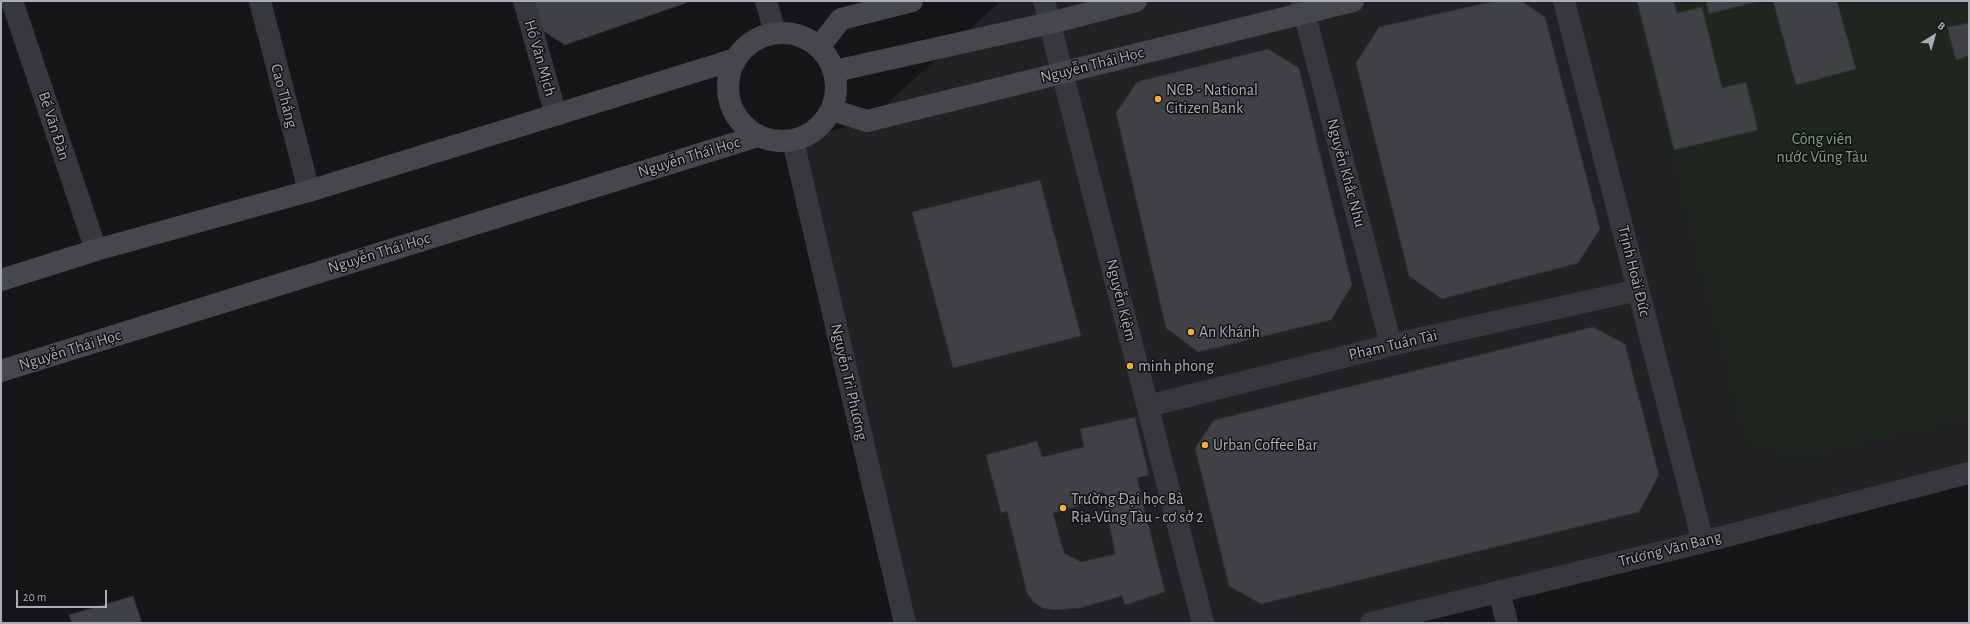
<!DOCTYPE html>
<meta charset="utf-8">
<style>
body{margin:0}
#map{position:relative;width:1970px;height:624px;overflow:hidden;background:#161618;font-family:"Alegreya Sans",sans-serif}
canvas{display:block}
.frame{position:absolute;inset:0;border:2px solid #a8adb8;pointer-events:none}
.north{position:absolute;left:1914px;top:16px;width:40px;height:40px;-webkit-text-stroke:3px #111113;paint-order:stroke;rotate:37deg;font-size:11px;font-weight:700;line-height:16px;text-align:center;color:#a8adb8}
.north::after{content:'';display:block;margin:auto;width:14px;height:18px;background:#a8adb8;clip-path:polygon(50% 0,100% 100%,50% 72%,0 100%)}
.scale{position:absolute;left:16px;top:590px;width:91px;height:18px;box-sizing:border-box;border:2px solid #a8adb8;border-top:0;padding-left:5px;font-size:12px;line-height:14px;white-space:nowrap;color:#a8adb8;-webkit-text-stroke:3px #111113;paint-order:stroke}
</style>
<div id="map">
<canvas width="1970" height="624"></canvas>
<div class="frame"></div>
<div class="north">B</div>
<div class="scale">20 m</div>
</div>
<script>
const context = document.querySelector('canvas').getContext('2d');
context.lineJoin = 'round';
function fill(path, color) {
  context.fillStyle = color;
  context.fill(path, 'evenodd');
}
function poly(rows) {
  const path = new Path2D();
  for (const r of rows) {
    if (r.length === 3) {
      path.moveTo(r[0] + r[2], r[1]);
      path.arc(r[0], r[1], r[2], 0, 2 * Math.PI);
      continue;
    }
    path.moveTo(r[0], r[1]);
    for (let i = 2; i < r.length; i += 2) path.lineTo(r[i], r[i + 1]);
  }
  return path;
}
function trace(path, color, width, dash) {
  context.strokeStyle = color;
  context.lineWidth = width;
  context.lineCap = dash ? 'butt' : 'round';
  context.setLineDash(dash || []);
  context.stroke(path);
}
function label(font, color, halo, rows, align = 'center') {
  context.font = font + ' "Alegreya Sans",sans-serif';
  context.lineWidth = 3;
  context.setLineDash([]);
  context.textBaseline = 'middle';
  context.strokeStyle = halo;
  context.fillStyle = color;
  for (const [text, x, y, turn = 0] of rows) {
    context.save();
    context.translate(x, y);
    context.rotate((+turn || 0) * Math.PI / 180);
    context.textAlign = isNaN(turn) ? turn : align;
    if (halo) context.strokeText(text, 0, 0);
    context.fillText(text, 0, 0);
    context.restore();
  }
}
const built = poly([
 [1001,1,1969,1,1969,476,1374,623,905,623,793,141,868,121]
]);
const green = poly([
 [1632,1,1969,1,1969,420,1793,460,1744,441]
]);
const building = poly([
 [533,1,687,1,686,3,565,45,540,29,533,1],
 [1495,1,1521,1,1545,17,1600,229,1578,263,1442,299,1409,276,1356,63,1379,27,1495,1],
 [1637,1,1674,1,1677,13,1702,7,1722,88,1746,82,1758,130,1674,150,1637,1],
 [1706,1,1760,1,1709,14,1706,1],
 [1773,1,1837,1,1856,69,1796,85,1773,1],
 [1969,23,1969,56,1956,60,1947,27,1969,23],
 [1268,49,1299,68,1352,285,1331,320,1198,352,1166,328,1116,113,1137,82,1268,49],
 [1040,180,1081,336,953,368,912,212,1040,180],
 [1593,327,1625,344,1659,475,1639,512,1261,604,1229,586,1195,448,1214,420,1593,327],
 [1135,417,1149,475,1137,478,1165,592,1125,605,1122,596,1080,608,1053,610,1042,608,1034,602,1027,593,1007,511,1001,513,986,455,1037,441,1042,457,1084,447,1080,429,1135,417],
 [1103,492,1115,554,1081,562,1064,553,1053,513,1092,502,1089,496,1103,492],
 [133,596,142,623,72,623,69,615,133,596]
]);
const minor = poly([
 [12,1,96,250],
 [260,1,309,191],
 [524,1,556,115],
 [766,1,775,33],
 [1044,1,1203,623],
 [1301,1,1391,345],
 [1564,1,1703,542],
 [1148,406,1391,345,1638,290],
 [1499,591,1507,623],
 [1371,623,1703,542,1969,473]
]);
const tertiary = poly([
 [793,141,905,623]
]);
const secondary = poly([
 [782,87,54],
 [819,47,841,19,912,1],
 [835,71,1050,23,1136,1],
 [832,110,867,121,1353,1],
 [1,280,96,250,309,191,736,59],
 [1,371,758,136]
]);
const markers = [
 [1158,99,4,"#f2b134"],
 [1191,332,4,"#f2b134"],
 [1130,366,4,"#f2b134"],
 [1205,445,4,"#f2b134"],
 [1063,508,4,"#f2b134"]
];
const streetNames = [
 ["Hồ Văn Mịch",540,58,74],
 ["Nguyễn Thái Học",1092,65,-14],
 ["Cao Thắng",284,96,75],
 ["Bế Văn Đàn",54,126,72],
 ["Nguyễn Thái Học",689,157,-17],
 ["Nguyễn Khắc Nhu",1346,173,75],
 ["Nguyễn Thái Học",379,253,-17],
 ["Trịnh Hoài Đức",1634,271,76],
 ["Nguyễn Kiệm",1121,300,76],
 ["Phạm Tuấn Tài",1393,345,-13],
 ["Nguyễn Thái Học",70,350,-17],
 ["Nguyễn Tri Phương",849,382,77],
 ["Trương Văn Bang",1670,549,-14]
];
const poiNames = [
 ["NCB - National",1166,90],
 ["Citizen Bank",1166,108],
 ["An Khánh",1199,332],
 ["minh phong",1138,366],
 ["Urban Coffee Bar",1213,445],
 ["Trường Đại học Bà",1071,499],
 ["Rịa-Vũng Tàu - cơ sở 2",1071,517]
];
const parkNames = [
 ["Công viên",1822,139],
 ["nước Vũng Tàu",1822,157]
];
fill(built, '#222225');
fill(green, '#1e261f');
fill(building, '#404145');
trace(building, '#303034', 1);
trace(minor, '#37383d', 22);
trace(tertiary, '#37383d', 22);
trace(secondary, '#45474d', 22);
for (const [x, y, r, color] of markers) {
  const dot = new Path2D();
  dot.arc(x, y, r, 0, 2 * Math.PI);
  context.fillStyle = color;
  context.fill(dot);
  trace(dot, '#111113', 1.5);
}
label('16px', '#a8adb8', '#111113', streetNames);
label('16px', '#a8adb8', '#111113', poiNames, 'left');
label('16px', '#7fa381', '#111113', parkNames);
</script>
